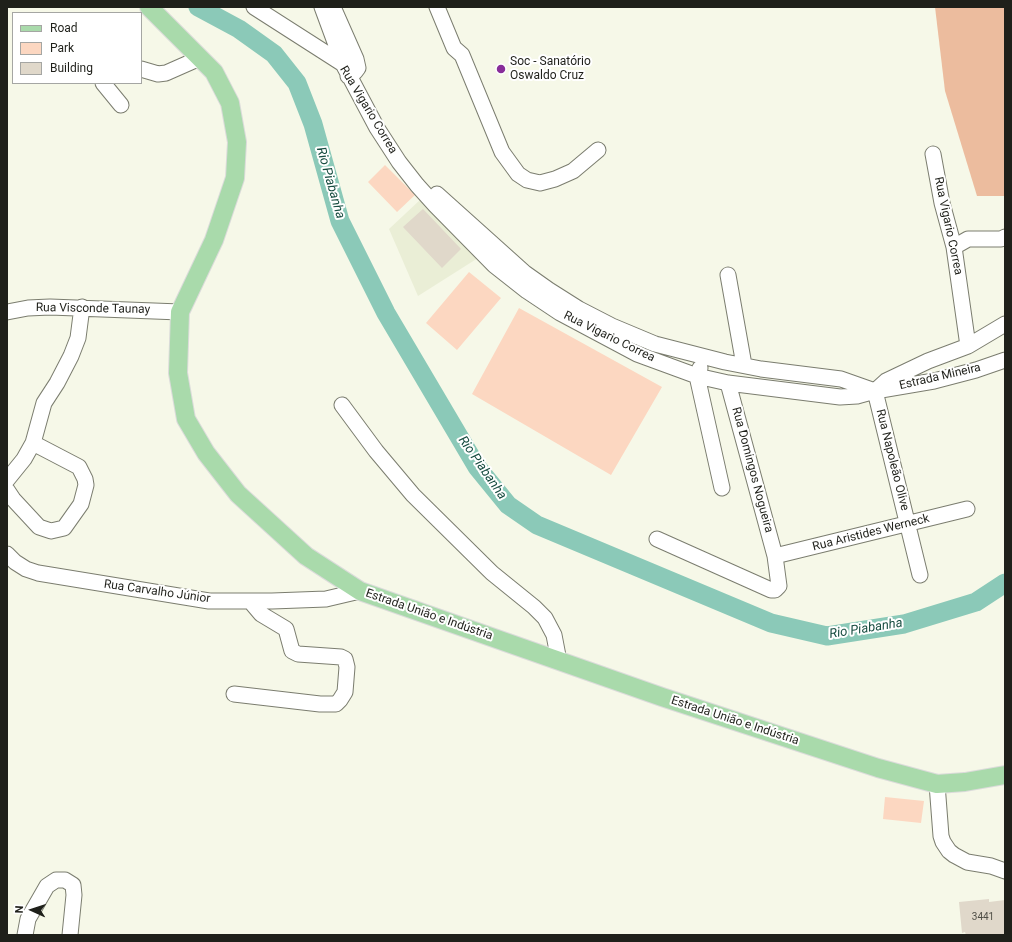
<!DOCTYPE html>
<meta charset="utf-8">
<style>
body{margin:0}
#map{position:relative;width:1012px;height:942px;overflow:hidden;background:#f6f8e8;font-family:Roboto,sans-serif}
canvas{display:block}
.frame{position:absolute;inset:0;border:8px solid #1f201a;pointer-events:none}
.legend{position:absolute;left:12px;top:12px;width:130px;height:72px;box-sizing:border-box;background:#fff;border:1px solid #a5a6a3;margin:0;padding:5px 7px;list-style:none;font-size:12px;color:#1f201a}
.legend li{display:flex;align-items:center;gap:8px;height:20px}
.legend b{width:20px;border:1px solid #a5a6a3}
.north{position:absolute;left:12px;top:890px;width:40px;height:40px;-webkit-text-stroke:3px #fff;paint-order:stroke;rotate:273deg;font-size:11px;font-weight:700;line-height:16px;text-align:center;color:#1f201a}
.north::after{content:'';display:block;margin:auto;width:14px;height:18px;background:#1f201a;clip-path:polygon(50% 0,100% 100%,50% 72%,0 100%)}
</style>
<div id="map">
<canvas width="1012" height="942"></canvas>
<div class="frame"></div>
<ul class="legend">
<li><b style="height:5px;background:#a9daab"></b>Road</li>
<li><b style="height:11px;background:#fcd7c1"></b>Park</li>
<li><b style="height:11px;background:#e0d8ca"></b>Building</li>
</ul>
<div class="north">N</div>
</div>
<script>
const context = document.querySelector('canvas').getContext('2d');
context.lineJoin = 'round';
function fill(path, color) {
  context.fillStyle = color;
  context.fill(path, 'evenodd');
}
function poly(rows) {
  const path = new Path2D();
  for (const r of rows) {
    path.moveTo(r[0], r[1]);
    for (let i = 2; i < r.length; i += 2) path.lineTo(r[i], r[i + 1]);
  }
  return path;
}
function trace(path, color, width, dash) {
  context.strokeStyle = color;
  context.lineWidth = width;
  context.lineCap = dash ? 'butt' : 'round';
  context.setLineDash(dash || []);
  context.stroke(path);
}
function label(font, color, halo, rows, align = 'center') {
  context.font = font + ' Roboto,sans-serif';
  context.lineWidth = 4;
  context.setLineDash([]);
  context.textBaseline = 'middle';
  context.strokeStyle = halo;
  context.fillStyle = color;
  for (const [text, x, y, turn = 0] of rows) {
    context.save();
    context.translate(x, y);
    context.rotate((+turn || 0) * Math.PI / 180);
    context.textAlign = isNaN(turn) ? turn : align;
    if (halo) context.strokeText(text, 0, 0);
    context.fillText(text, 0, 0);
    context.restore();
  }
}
const built = poly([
 [421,199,478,258,418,296,389,229]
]);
const green = poly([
 [385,165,415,195,397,212,368,182],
 [469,272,501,298,457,350,426,323],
 [519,308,662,387,611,475,472,394],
 [885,797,924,801,921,823,883,819]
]);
const forest = poly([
 [935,7,1005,7,1005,196,977,196,945,91]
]);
const river = poly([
 [198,7,239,29,274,54,297,83,313,124,340,221,386,313,477,467,508,505,537,525,771,623,827,636,904,624,976,602,1005,583]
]);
const building = poly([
 [423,209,461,249,442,268,403,227],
 [989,899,989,902,1005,900,1005,935,966,935,965,932,962,933,959,902]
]);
const minor = poly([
 [254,7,343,64],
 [322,7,343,64,377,128,399,162,417,185,435,205,494,265,527,291,560,313,637,354,697,376,728,383,840,397,857,396,875,391,886,381,928,361,968,346,1005,324],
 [333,7,356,59,358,68,355,72,348,76],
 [437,7,454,48,462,55,502,152,518,174,527,180,540,183,555,179,573,171,598,150],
 [141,69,158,74,166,73,200,58],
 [103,83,121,105],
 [933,154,942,203,954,247,968,346],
 [437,194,525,273,549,290,579,309,612,326,655,344,725,362,761,369,841,379,875,391,934,381,976,370,1005,360],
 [954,247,968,239,1001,239,1005,237],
 [728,275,744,365],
 [7,312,28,308,50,307,180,312],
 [700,368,697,376,722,488],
 [875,391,920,575],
 [342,405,376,451,413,495,492,573,534,607,545,618,554,635,559,661],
 [7,480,24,459,33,443,44,403,57,383,71,356,78,338,82,307],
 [7,490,13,499,39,527,51,531,64,528,81,504,86,485,85,479,79,467,33,443],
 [657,539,771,590,775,590,779,586,775,556,728,383],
 [7,554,15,562,26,569,38,573,209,601,272,601,326,599,360,591],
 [775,556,967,509],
 [234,694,320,704,336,704,340,700,345,692,347,667,345,659,341,657,298,654,292,651,286,629,261,614,250,601],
 [937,784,941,836,943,842,949,851,954,855,967,862,991,866,1005,871],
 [25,935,28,919,47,886,56,880,65,880,73,885,74,895,70,935]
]);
const major = poly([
 [149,7,214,72,230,103,237,142,235,178,214,240,180,312,178,373,186,419,206,453,238,494,306,556,360,591,662,697,878,768,937,784,965,782,1005,775]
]);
const markers = [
 [501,69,5,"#882d99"]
];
const numberNames = [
 ["3441",983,917]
];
const poiNames = [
 ["Soc - Sanatório",510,62],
 ["Oswaldo Cruz",510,76]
];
const streetNames = [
 ["Rua Vigario Correa",368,110,59],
 ["Rua Vigario Correa",948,226,78],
 ["Rua Visconde Taunay",93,309,1],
 ["Rua Vigario Correa",609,337,26],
 ["Estrada Mineira",940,377,-13],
 ["Rua Napoleão Olive",892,460,76],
 ["Rua Domingos Nogueira",752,470,75],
 ["Rua Aristides Werneck",871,533,-14],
 ["Rua Carvalho Júnior",157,592,8],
 ["Estrada União e Indústria",429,615,19],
 ["Estrada União e Indústria",735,721,18]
];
const waterNames = [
 ["Rio Piabanha",330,183,74],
 ["Rio Piabanha",482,468,55],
 ["Rio Piabanha",866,629,-9]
];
fill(built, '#eaeed6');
fill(green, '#fcd7c1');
fill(forest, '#ecbc9e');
trace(river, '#8bc9b8', 19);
fill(building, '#e0d8ca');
trace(minor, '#7b7d6f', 17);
trace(major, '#dbdbda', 20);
trace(minor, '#fff', 15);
trace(major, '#a9daab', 18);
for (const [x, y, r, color] of markers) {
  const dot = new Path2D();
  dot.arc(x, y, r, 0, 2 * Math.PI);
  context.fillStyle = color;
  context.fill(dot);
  trace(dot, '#fff', 1.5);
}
label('10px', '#4f4e46', null, numberNames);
label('12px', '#1f201a', '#fff', poiNames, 'left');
label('12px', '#1f201a', '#fff', streetNames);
label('italic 13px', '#184d41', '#fff', waterNames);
</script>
